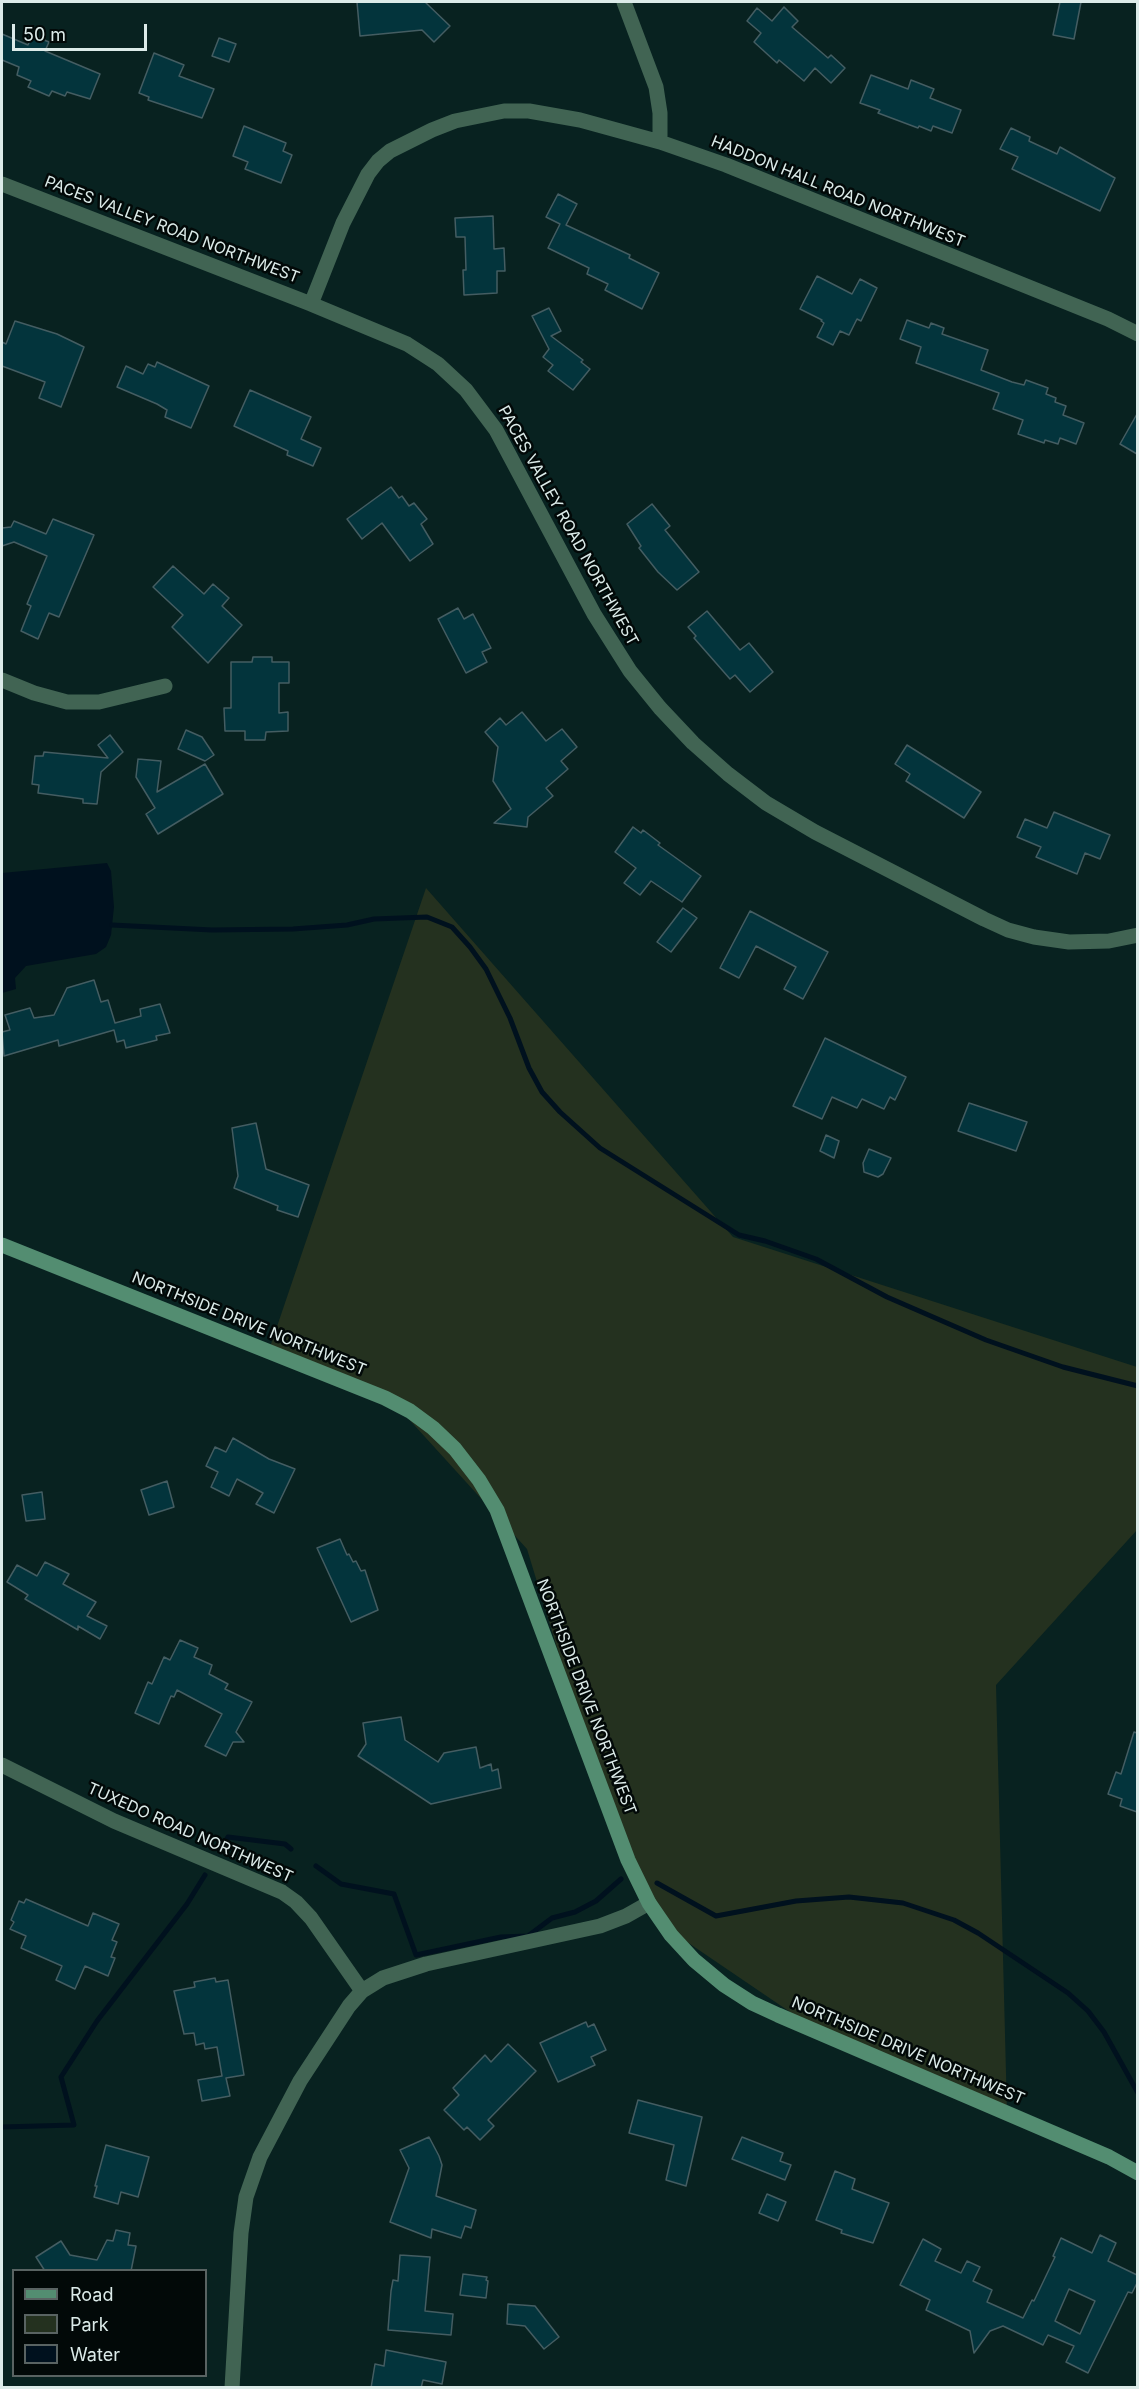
<!DOCTYPE html>
<style>
body{margin:0}
#map{position:relative;width:1139px;height:2389px;overflow:hidden;background:#082220;font-family:Inter,sans-serif}
canvas{display:block}
.frame{position:absolute;inset:0;border:3px solid #dcebe9;pointer-events:none}
.legend{position:absolute;left:12px;top:2269px;width:195px;height:108px;box-sizing:border-box;background:#020908;border:2px solid #596362;margin:0;padding:8px 10px;list-style:none;font-size:18px;color:#dcebe9}
.legend li{display:flex;align-items:center;gap:12px;height:30px}
.legend b{width:30px;border:2px solid #596362}
.scale{position:absolute;left:12px;top:24px;width:135px;height:27px;box-sizing:border-box;border:3px solid #dcebe9;border-top:0;padding-left:8px;font-size:18px;line-height:21px;white-space:nowrap;color:#dcebe9;-webkit-text-stroke:4px #020908;paint-order:stroke}
</style>
<div id="map">
<canvas width="1139" height="2389"></canvas>
<div class="frame"></div>
<ul class="legend">
<li><b style="height:8px;background:#538d71"></b>Road</li>
<li><b style="height:16px;background:#24311f"></b>Park</li>
<li><b style="height:16px;background:#00111e"></b>Water</li>
</ul>
<div class="scale">50 m</div>
</div>
<script>
const context = document.querySelector('canvas').getContext('2d');
context.lineJoin = 'round';
function fill(path, color) {
  context.fillStyle = color;
  context.fill(path, 'evenodd');
}
function poly(rows) {
  const path = new Path2D();
  for (const r of rows) {
    path.moveTo(r[0], r[1]);
    for (let i = 2; i < r.length; i += 2) path.lineTo(r[i], r[i + 1]);
  }
  return path;
}
function trace(path, color, width, dash) {
  context.strokeStyle = color;
  context.lineWidth = width;
  context.lineCap = dash ? 'butt' : 'round';
  context.setLineDash(dash || []);
  context.stroke(path);
}
function label(font, color, halo, rows, align = 'center') {
  context.font = font + ' Inter,sans-serif';
  context.lineWidth = 5;
  context.setLineDash([]);
  context.textBaseline = 'middle';
  context.strokeStyle = halo;
  context.fillStyle = color;
  for (const [text, x, y, turn = 0] of rows) {
    context.save();
    context.translate(x, y);
    context.rotate((+turn || 0) * Math.PI / 180);
    context.textAlign = isNaN(turn) ? turn : align;
    if (halo) context.strokeText(text, 0, 0);
    context.fillText(text, 0, 0);
    context.restore();
  }
}
const green = poly([
 [426,888,733,1237,1137,1367,1137,1530,996,1685,1007,2112,846,2050,665,1927,594,1769,527,1549,405,1415,268,1353]
]);
const water = poly([
 [107,863,111,871,114,907,111,935,106,947,96,954,26,966,15,978,16,989,2,993,2,873]
]);
const stream = poly([
 [112,925,212,930,293,929,347,925,374,919,427,917,452,927,470,947,486,969,510,1018,529,1068,542,1092,560,1112,600,1148,739,1235,765,1241,816,1259,887,1297,986,1340,1063,1367,1138,1386],
 [221,1849,228,1837,285,1844,291,1849],
 [316,1866,341,1884,394,1894,416,1955,501,1937,528,1936,552,1918,575,1912,596,1901,621,1879],
 [657,1883,716,1916,796,1901,849,1897,903,1903,954,1920,978,1933,1068,1993,1088,2011,1104,2032,1138,2093],
 [2,2127,74,2125,61,2077,97,2021,187,1904,205,1875]
]);
const building = poly([
 [357,2,425,2,450,26,434,42,422,30,360,36,357,2],
 [1060,2,1081,2,1074,39,1053,35,1060,2],
 [784,7,798,21,792,27,828,58,831,55,845,68,831,83,815,68,804,81,779,60,777,63,754,42,761,33,747,21,757,8,772,21,784,7],
 [2,34,28,45,32,35,49,42,45,51,100,74,90,99,67,92,65,96,52,91,49,96,28,87,31,81,17,75,19,67,2,60,2,34],
 [219,38,236,44,229,62,212,56,219,38],
 [154,53,184,65,179,76,214,89,202,118,148,100,149,97,139,93,154,53],
 [871,75,908,89,911,80,934,89,930,98,961,110,952,133,933,126,931,131,919,126,918,128,878,113,880,110,860,103,871,75],
 [244,126,286,143,283,151,292,155,281,183,245,169,248,162,233,156,244,126],
 [1011,128,1030,137,1029,141,1057,154,1060,147,1115,178,1100,211,1012,169,1018,157,1000,149,1011,128],
 [558,194,577,204,566,225,630,255,629,258,659,273,642,309,605,290,608,284,587,274,589,268,548,248,560,224,546,217,558,194],
 [493,216,494,249,504,248,505,271,497,271,497,293,464,295,463,270,466,270,465,237,456,237,455,218,493,216],
 [817,276,852,294,860,279,877,288,861,321,857,319,849,335,840,331,833,345,817,337,824,323,821,321,822,320,800,309,817,276],
 [549,308,561,331,551,336,583,360,581,362,590,369,573,390,548,371,553,365,543,357,549,349,532,316,549,308],
 [907,320,929,328,931,323,944,328,942,334,988,350,981,370,1012,382,1024,385,1026,380,1048,388,1046,394,1056,398,1055,402,1066,406,1063,415,1084,423,1076,444,1060,438,1058,444,1045,440,1044,443,1018,434,1023,420,993,409,999,393,916,363,921,347,900,339,907,320],
 [15,321,57,334,84,347,61,407,39,398,45,382,2,366,2,342,6,344,15,321],
 [157,362,209,386,191,428,165,417,167,410,157,404,117,387,126,366,143,374,148,364,155,367,157,362],
 [250,390,311,417,301,439,321,448,313,466,287,455,288,451,234,426,250,390],
 [1137,414,1137,454,1120,444,1137,414],
 [391,487,399,498,402,496,409,506,414,503,427,519,421,524,433,544,410,561,382,523,362,539,347,519,391,487],
 [652,504,670,526,665,530,699,572,677,590,658,572,639,548,641,546,627,524,652,504],
 [53,519,94,535,59,617,49,613,38,639,21,631,31,606,27,604,47,556,14,542,2,546,2,528,11,527,14,521,46,534,53,519],
 [173,566,204,594,213,584,229,598,222,606,242,625,208,663,172,627,183,615,153,587,173,566],
 [458,608,464,619,473,614,491,648,482,652,487,662,466,673,438,619,458,608],
 [707,611,740,650,749,643,773,672,750,692,735,675,730,679,694,638,696,636,688,627,707,611],
 [253,657,272,657,272,662,289,662,289,683,279,683,279,713,288,712,288,731,266,732,265,740,245,740,245,731,225,731,224,708,231,708,231,662,252,662,253,657],
 [522,712,546,741,562,729,577,747,561,761,568,769,546,788,553,796,528,817,527,827,494,823,511,809,493,781,498,747,485,732,500,718,506,725,522,712],
 [186,730,202,737,214,755,205,761,178,749,186,730],
 [110,735,123,752,101,772,97,804,83,803,83,799,38,793,39,785,32,784,35,756,43,756,44,752,108,758,98,745,110,735],
 [907,745,981,792,964,818,906,781,910,774,895,764,907,745],
 [138,759,161,761,157,792,205,764,223,794,158,834,146,814,155,808,136,777,138,759],
 [1054,812,1110,835,1100,859,1085,853,1077,874,1036,857,1041,847,1017,837,1025,819,1047,828,1054,812],
 [633,827,641,833,643,830,660,843,658,845,701,876,682,902,651,881,640,895,624,883,636,868,615,852,633,827],
 [683,908,697,918,671,952,657,942,683,908],
 [750,911,828,952,803,999,784,989,796,967,756,946,739,978,720,968,750,911],
 [94,980,101,1002,108,1000,115,1023,141,1016,140,1009,160,1004,170,1033,156,1036,157,1040,126,1048,124,1040,117,1042,114,1030,59,1046,58,1040,4,1056,2,1032,10,1030,5,1015,30,1008,34,1018,54,1015,67,988,94,980],
 [825,1038,906,1077,895,1100,890,1097,884,1109,862,1099,857,1108,832,1097,822,1119,793,1106,825,1038],
 [969,1103,1027,1122,1016,1151,958,1131,969,1103],
 [256,1123,266,1169,309,1185,298,1217,277,1210,278,1206,234,1188,238,1176,232,1128,256,1123],
 [826,1135,839,1141,834,1158,820,1151,826,1135],
 [869,1149,891,1158,883,1174,878,1177,864,1172,863,1163,869,1149],
 [233,1438,269,1459,295,1469,274,1513,256,1504,263,1493,237,1479,229,1496,211,1487,218,1472,206,1466,215,1447,226,1452,233,1438],
 [167,1481,174,1507,149,1515,141,1490,167,1481],
 [42,1492,45,1519,26,1521,22,1495,42,1492],
 [340,1539,347,1555,349,1554,353,1562,356,1561,361,1571,365,1570,378,1610,351,1622,317,1548,340,1539],
 [45,1562,69,1574,63,1584,96,1602,87,1616,107,1626,100,1639,78,1626,78,1630,25,1599,28,1595,7,1582,17,1565,37,1576,45,1562],
 [180,1640,198,1648,194,1657,212,1665,209,1674,228,1684,225,1689,252,1702,236,1732,244,1742,233,1742,226,1756,205,1746,222,1714,177,1690,174,1697,171,1696,159,1724,135,1713,148,1682,152,1684,164,1657,170,1660,180,1640],
 [401,1717,405,1740,438,1762,444,1753,476,1747,480,1768,491,1764,492,1771,498,1769,501,1788,431,1804,358,1756,366,1744,363,1723,401,1717],
 [1134,1732,1137,1733,1137,1812,1120,1806,1122,1799,1108,1794,1116,1772,1121,1774,1134,1732],
 [26,1899,88,1926,93,1913,119,1924,112,1940,117,1942,111,1957,115,1958,108,1976,85,1966,75,1989,56,1980,62,1966,21,1948,26,1936,10,1929,14,1922,11,1920,19,1901,24,1903,26,1899],
 [215,1978,216,1982,228,1980,244,2075,226,2078,230,2096,202,2101,198,2080,222,2076,217,2047,205,2049,204,2043,196,2045,194,2033,184,2034,174,1991,195,1987,194,1982,215,1978],
 [586,2022,588,2027,594,2024,606,2050,591,2057,595,2065,558,2082,540,2043,586,2022],
 [508,2044,536,2071,488,2120,494,2126,480,2140,467,2127,464,2130,444,2110,459,2095,453,2088,485,2055,491,2062,508,2044],
 [638,2100,702,2117,686,2186,666,2180,674,2145,629,2133,638,2100],
 [429,2137,439,2156,442,2165,436,2196,476,2210,471,2228,465,2226,461,2238,432,2229,431,2238,390,2222,409,2168,400,2150,429,2137],
 [742,2137,783,2153,780,2161,791,2165,785,2180,732,2159,742,2137],
 [106,2145,149,2157,138,2197,121,2192,118,2204,94,2197,97,2186,95,2186,106,2145],
 [835,2171,855,2179,852,2189,889,2203,873,2243,841,2233,842,2230,816,2220,835,2171],
 [767,2194,786,2202,778,2221,759,2213,767,2194],
 [116,2230,130,2233,128,2245,136,2246,131,2271,45,2271,36,2257,61,2241,70,2255,97,2260,107,2240,113,2241,116,2230],
 [1100,2235,1116,2243,1108,2261,1137,2275,1137,2283,1132,2293,1128,2292,1088,2373,1066,2362,1074,2346,1048,2335,1043,2345,1003,2326,990,2331,974,2353,970,2331,926,2310,930,2300,900,2285,923,2239,941,2249,935,2261,961,2273,967,2261,980,2267,973,2281,992,2290,987,2302,1023,2318,1032,2300,1034,2301,1055,2257,1053,2256,1061,2238,1092,2253,1100,2235],
 [1069,2289,1095,2301,1080,2334,1055,2321,1069,2289],
 [400,2255,430,2257,425,2311,453,2314,451,2335,388,2330,391,2291,393,2280,398,2281,400,2255],
 [463,2274,487,2277,486,2280,488,2281,486,2298,460,2295,463,2274],
 [508,2304,535,2306,559,2337,544,2349,525,2326,507,2324,508,2304],
 [386,2350,446,2362,442,2384,423,2380,421,2388,371,2388,375,2364,384,2366,386,2350]
]);
const street = poly([
 [624,2,656,87,660,113,660,142],
 [2,184,311,304,407,344,438,364,466,390,496,430,594,614,630,671,660,708,693,743,728,774,766,803,815,832,984,919,1008,930,1034,937,1069,942,1109,941,1138,935],
 [311,304,343,223,368,174,378,161,390,151,432,130,455,121,504,111,529,111,580,120,660,142,726,165,1108,319,1138,334],
 [2,680,34,693,67,702,99,702,165,686],
 [2,1765,114,1821,282,1892,296,1902,311,1918,362,1991],
 [232,2388,241,2233,246,2197,260,2157,300,2081,349,2006,362,1991,383,1978,426,1964,600,1926,626,1916,649,1903]
]);
const secondary = poly([
 [2,1245,385,1398,410,1411,433,1428,455,1449,479,1480,497,1510,628,1860,649,1903,671,1935,694,1960,724,1985,752,2003,778,2015,1109,2157,1138,2173]
]);
const streetNames = [
 ["HADDON HALL ROAD NORTHWEST",838,192,22],
 ["PACES VALLEY ROAD NORTHWEST",172,230,21],
 ["PACES VALLEY ROAD NORTHWEST",568,526,61],
 ["NORTHSIDE DRIVE NORTHWEST",249,1324,22],
 ["NORTHSIDE DRIVE NORTHWEST",586,1697,69],
 ["TUXEDO ROAD NORTHWEST",190,1833,24],
 ["NORTHSIDE DRIVE NORTHWEST",908,2051,23]
];
fill(green, '#24311f');
fill(water, '#00111e');
trace(stream, '#00111e', 5);
fill(building, '#03343c');
trace(building, '#445d62', 1.5);
trace(street, '#416453', 15);
trace(secondary, '#538d71', 15);
label('16px', '#dcebe9', '#020908', streetNames);
</script>
